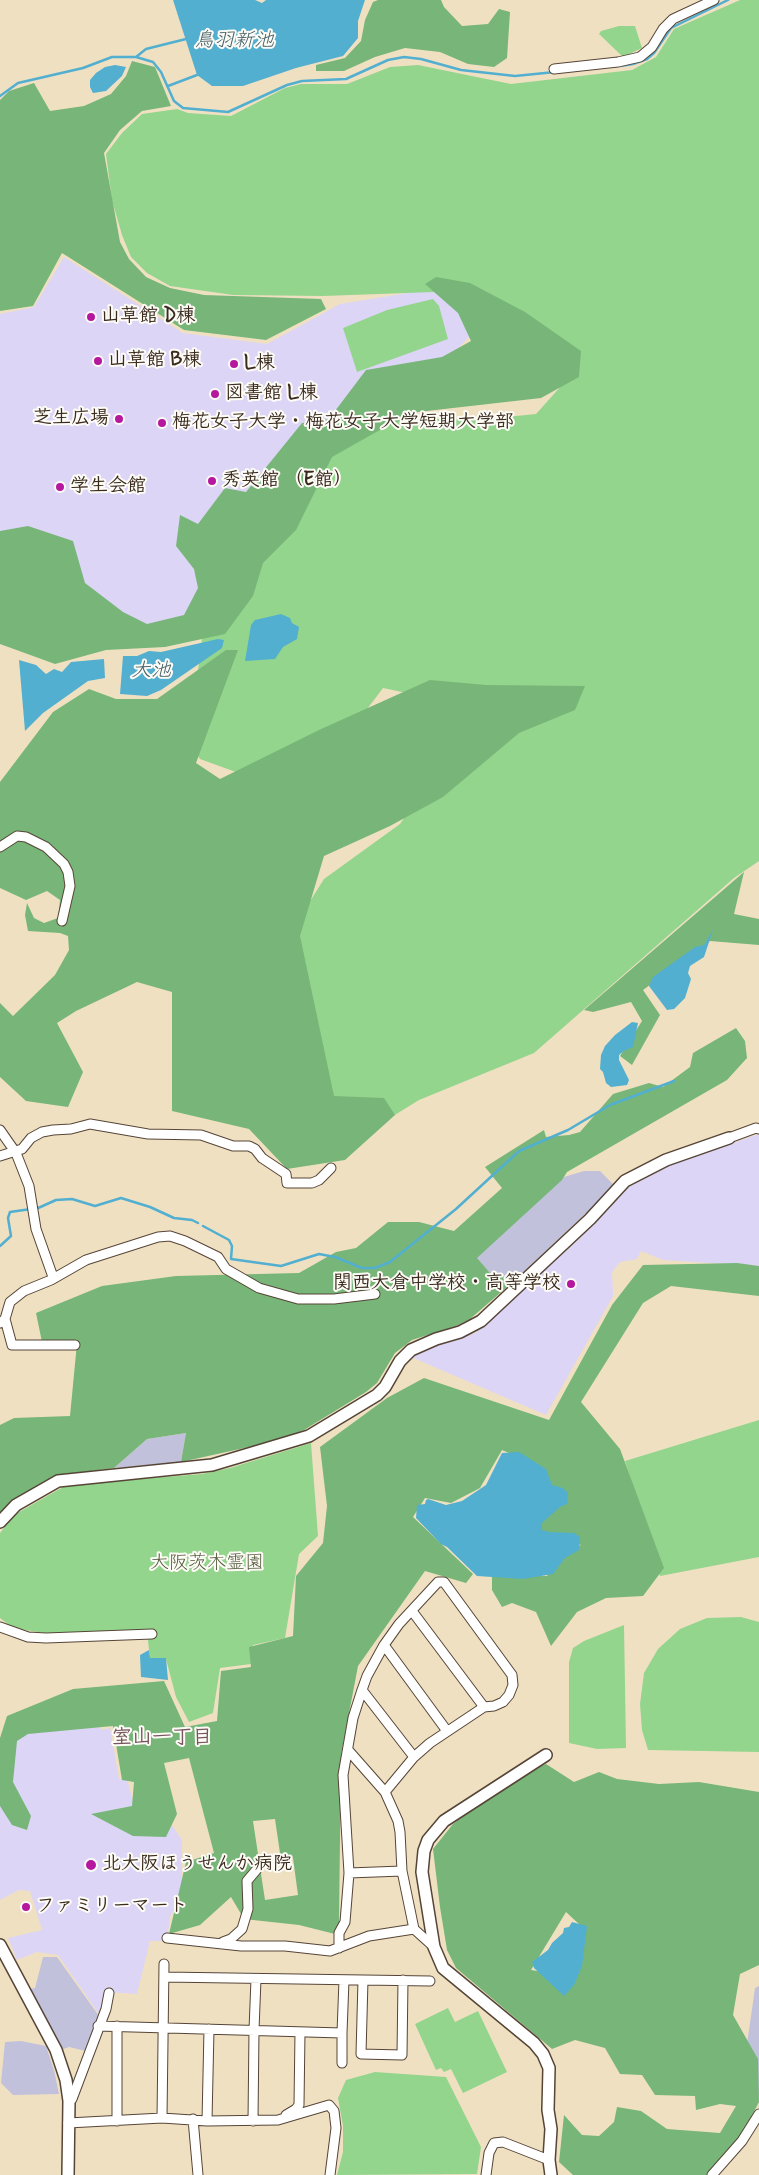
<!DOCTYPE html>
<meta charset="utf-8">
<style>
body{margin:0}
canvas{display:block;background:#efe0c2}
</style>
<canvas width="759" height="2175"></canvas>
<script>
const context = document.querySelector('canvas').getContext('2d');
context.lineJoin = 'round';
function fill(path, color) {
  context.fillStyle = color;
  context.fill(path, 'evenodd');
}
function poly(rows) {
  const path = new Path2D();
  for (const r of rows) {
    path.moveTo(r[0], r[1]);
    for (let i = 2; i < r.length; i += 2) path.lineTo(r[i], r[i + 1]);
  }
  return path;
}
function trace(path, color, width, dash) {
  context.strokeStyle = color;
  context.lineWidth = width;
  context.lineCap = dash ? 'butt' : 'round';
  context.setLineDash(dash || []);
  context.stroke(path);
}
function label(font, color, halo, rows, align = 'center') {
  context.font = font + ' Mynerve,"Klee One",sans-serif';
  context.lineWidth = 4;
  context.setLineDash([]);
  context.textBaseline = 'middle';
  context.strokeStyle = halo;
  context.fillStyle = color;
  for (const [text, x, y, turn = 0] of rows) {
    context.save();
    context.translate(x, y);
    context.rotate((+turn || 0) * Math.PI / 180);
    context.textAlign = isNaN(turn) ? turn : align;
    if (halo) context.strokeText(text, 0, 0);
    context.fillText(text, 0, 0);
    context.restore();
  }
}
const built = poly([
 [64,257,183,333,267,344,340,304,451,286,471,335,197,613,146,628,0,541,0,314,34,307],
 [759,1134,759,1266,663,1260,641,1251,637,1259,620,1262,612,1272,613,1296,546,1415,411,1357,436,1344,475,1333,577,1241,625,1189,674,1163],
 [97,1719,101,1730,110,1728,119,1779,127,1779,132,1798,173,1827,182,1840,182,1897,170,1917,167,1941,150,1941,137,1994,106,1992,99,2014,58,1955,37,1952,17,1960,8,1938,42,1930,30,1891,19,1890,0,1900,0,1744,6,1727]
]);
const industrial = poly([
 [584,1171,600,1171,613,1184,603,1197,515,1280,490,1273,476,1258,564,1177],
 [186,1433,181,1462,114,1468,147,1439],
 [43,1957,57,1957,99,2016,86,2051,69,2047,61,2050,30,1989,35,1988],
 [759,1986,759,2099,746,2051,755,1988],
 [21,2041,46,2046,54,2070,59,2094,13,2095,1,2083,5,2042]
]);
const green = poly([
 [740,0,759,0,759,861,734,878,534,1053,419,1100,322,1160,295,925,324,879,400,824,427,784,440,700,383,688,346,737,244,775,200,759,189,742,205,615,326,449,367,429,406,418,476,420,536,414,571,375,434,292,323,296,233,295,170,286,147,273,131,257,122,235,112,200,106,154,122,133,142,114,177,109,188,113,231,116,285,88,301,84,347,84,390,67,418,65,511,84,632,70,656,57,674,29],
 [619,26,635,26,642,48,623,57,599,34,601,31],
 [433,299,439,306,448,339,357,372,343,328,387,310],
 [759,1420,759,1557,660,1576,625,1461],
 [311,1443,318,1536,299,1554,285,1638,253,1645,251,1664,220,1668,213,1713,189,1722,176,1697,166,1659,150,1658,147,1632,44,1633,13,1628,0,1618,0,1533,14,1515,63,1487,77,1484,202,1474,230,1468],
 [741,1617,759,1622,759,1752,648,1750,642,1730,640,1704,644,1673,658,1649,680,1629,707,1618],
 [624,1625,626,1748,597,1749,569,1743,569,1662,573,1648,584,1641],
 [448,2008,455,2022,478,2011,507,2072,463,2093,451,2069,444,2072,441,2068,436,2070,415,2024],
 [375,2072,446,2077,481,2147,477,2174,337,2175,343,2152,343,2126,338,2098,346,2080]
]);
const forest = poly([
 [378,0,441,0,444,7,462,26,488,24,499,9,510,12,507,58,494,67,468,64,440,52,405,48,375,57,344,71,316,71,316,65,345,58,361,41,365,20,373,2],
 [132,61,155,67,171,106,142,111,120,130,104,153,120,242,129,259,146,277,170,288,204,295,321,299,326,309,266,340,184,330,62,253,33,306,0,311,0,100,9,91,34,83,50,111,84,106,111,94,126,76],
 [436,277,470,283,525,312,581,351,579,377,541,398,418,412,378,431,332,457,296,530,263,563,253,596,225,634,165,647,106,650,55,664,0,644,0,531,28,526,73,541,85,583,123,612,147,624,184,615,198,588,194,569,176,546,180,515,198,524,225,488,246,492,302,423,329,419,366,370,442,357,471,341,458,313,425,284],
 [226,650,238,650,196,763,220,779,319,730,430,680,486,685,585,686,575,710,519,733,443,797,390,826,324,856,300,936,334,1096,384,1098,395,1115,345,1160,287,1169,249,1129,172,1111,172,992,137,982,76,1011,57,1023,83,1072,68,1107,26,1101,0,1077,0,1003,13,1016,55,975,69,950,68,936,60,933,28,931,25,915,27,903,34,918,44,923,58,918,60,900,47,891,26,900,0,888,0,782,53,712,89,689,116,699,157,699],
 [744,872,734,914,759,919,759,945,710,941,643,990,660,1015,632,1065,620,1056,642,1021,631,1002,593,1012,584,1010],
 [736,1028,745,1041,747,1058,727,1080,567,1172,562,1180,477,1258,490,1273,515,1280,470,1319,456,1326,412,1340,395,1353,377,1383,366,1392,304,1430,276,1441,181,1462,186,1433,147,1439,114,1468,61,1475,6,1508,0,1516,0,1425,14,1418,70,1416,77,1343,42,1342,36,1313,102,1286,176,1276,299,1273,336,1252,356,1248,388,1222,419,1222,454,1231,502,1188,485,1167,544,1130,546,1137,569,1135,580,1132,613,1094,649,1083,663,1087,690,1067,693,1053],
 [737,1263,759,1266,759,1296,671,1286,643,1303,581,1402,620,1449,664,1568,643,1596,606,1598,577,1612,551,1646,536,1612,512,1603,502,1607,492,1590,492,1574,510,1565,511,1578,517,1575,547,1576,561,1552,581,1545,536,1530,545,1487,544,1468,502,1450,480,1488,451,1503,425,1498,413,1517,473,1574,466,1583,425,1571,358,1666,341,1755,339,1923,335,1934,299,1925,244,1919,231,1897,200,1925,169,1934,186,1862,214,1853,189,1758,164,1763,177,1814,166,1837,133,1836,91,1814,132,1806,134,1782,122,1780,113,1726,28,1734,17,1741,13,1782,31,1816,27,1830,12,1825,0,1806,0,1738,7,1716,73,1689,164,1681,185,1727,217,1721,221,1671,251,1667,249,1647,293,1636,296,1576,323,1543,327,1506,320,1447,387,1398,424,1378,549,1420,612,1305,643,1265],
 [275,1819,281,1860,293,1858,298,1895,265,1900,253,1821],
 [546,1764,574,1782,599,1772,617,1779,659,1784,699,1782,759,1792,759,1965,740,1974,733,2015,758,2059,759,2102,737,2144,710,2175,573,2175,559,2162,564,2115,582,2135,599,2136,614,2122,617,2107,641,2111,667,2129,720,2133,736,2106,720,2104,696,2110,695,2096,655,2095,642,2075,620,2074,605,2048,575,2040,552,2049,456,1968,447,1950,440,1907,433,1849,453,1824,480,1803,519,1776],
 [566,1912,580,1925,549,1973,531,1970]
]);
const water = poly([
 [173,0,255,0,262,3,266,0,365,0,358,21,358,38,343,56,296,68,243,86,212,86,197,75],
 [115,65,126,67,122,76,106,91,93,93,90,87,90,80,96,73,105,67],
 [281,614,290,618,292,623,299,627,297,639,283,647,275,659,245,661,251,625,255,620],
 [218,639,224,640,222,648,161,690,147,696,120,694,123,656,137,656,149,651,161,652],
 [104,659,105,678,88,681,43,713,25,731,19,660,36,665,46,674,54,669,62,672,71,662],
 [713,930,704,957,690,966,688,973,691,979,685,998,674,1009,667,1010,649,986,653,977,695,947,704,945],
 [632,1022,638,1023,633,1047,624,1051,619,1055,619,1060,629,1080,627,1085,611,1087,606,1083,603,1072,600,1069,601,1055,605,1046,615,1035],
 [519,1452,546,1469,552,1485,563,1488,568,1493,567,1504,560,1507,542,1523,542,1530,549,1532,574,1533,580,1537,579,1550,565,1558,553,1574,523,1579,477,1576,447,1547,441,1544,416,1518,417,1505,425,1504,426,1500,428,1499,446,1505,462,1501,486,1485,502,1453],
 [149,1650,150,1658,166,1658,168,1680,141,1677,140,1655],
 [572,1922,587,1926,582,1966,574,1985,564,1996,534,1968,532,1962,548,1950,552,1943,563,1933,564,1928,569,1927]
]);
const stream = poly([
 [136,57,146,49,186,39],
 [620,66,633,64,647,59,654,53,671,28,728,0],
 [168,86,197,75],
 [0,96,18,83,83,68,112,57,136,57,153,62,161,72,174,101,183,108,228,112,287,85,302,81,346,79,388,60,404,57,421,59,461,70,515,76,555,72],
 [36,1209,56,1200,72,1199,95,1206,121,1198,150,1207,174,1218,192,1220,198,1223],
 [203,1226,229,1240,232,1246,231,1259,281,1266,319,1254,335,1257,362,1268,375,1268,390,1262,456,1209,519,1151,568,1130,610,1105,674,1081],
 [0,1246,11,1236,8,1218,10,1212,31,1209]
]);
const minor = poly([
 [554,69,618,62,640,57,652,47,663,29,673,19,714,0],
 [0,847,17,836,26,837,46,847,64,864,68,872,70,886,62,921],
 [0,1130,16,1153,29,1186,36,1229,53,1277],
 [729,1138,756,1128,759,1129],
 [0,1156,22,1149,31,1138,42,1132,53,1130,71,1129,90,1124,148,1134,201,1135,233,1146,249,1146,255,1149,262,1158,286,1174,287,1183,312,1183,319,1180,331,1168],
 [5,1319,12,1345,75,1345],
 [0,1323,5,1319,10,1302,24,1291,51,1280,86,1260,158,1237,170,1236,185,1241,218,1257,226,1269,259,1288,298,1299,334,1299,375,1294],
 [438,1582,444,1582,512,1675,513,1685,509,1695,503,1702,494,1706,484,1707,430,1743,414,1757,362,1690,367,1676,384,1645,399,1624,438,1582],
 [412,1611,484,1707],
 [0,1627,28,1637,46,1638,152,1634],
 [384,1645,447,1731],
 [348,1750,385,1792,398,1821,400,1832,402,1871,414,1929,434,1947],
 [385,1792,414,1757],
 [349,1873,402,1871],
 [167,1938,241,1946,285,1946,330,1951,369,1936,414,1929],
 [223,1942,231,1939,242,1929,248,1909,247,1881,258,1868],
 [339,1948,339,1933,345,1922,349,1873,343,1775,353,1718,362,1690],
 [164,1977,430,1981],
 [363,1980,361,2054,402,2055,403,1980],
 [98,2026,342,2033],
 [342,2063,342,2033,344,1980],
 [69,2101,72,2099,106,2009,109,1993],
 [286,2115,296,2109,299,2105,300,2032],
 [162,2118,164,1964],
 [193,2119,198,2175],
 [117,2121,117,2026],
 [207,2121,209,2029],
 [253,2121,254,2030,256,1979],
 [68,2123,162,2118,207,2121,278,2120,329,2105,334,2111,336,2128,330,2175],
 [486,2175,489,2153,494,2143,503,2142,549,2160],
 [712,2175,742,2141,759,2114]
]);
const tertiary = poly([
 [0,1522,16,1505,58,1481,212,1465,309,1436,377,1395,385,1387,400,1361,411,1350,436,1339,460,1332,481,1321,590,1219,625,1181,666,1160,729,1138],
 [546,1755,444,1821,428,1840,424,1851,422,1872,434,1947,443,1968,534,2043,543,2054,549,2068,548,2110,551,2129,549,2160,551,2175],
 [0,1945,56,2050,66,2080,69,2101,68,2175]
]);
const markers = [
 [91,317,5,"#b5179e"],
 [98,361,5,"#b5179e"],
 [234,364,5,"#b5179e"],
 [215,394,5,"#b5179e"],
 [119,419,5,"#b5179e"],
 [162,423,5,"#b5179e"],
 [212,481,5,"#b5179e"],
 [60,487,5,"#b5179e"],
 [571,1284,5,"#b5179e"],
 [91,1865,6,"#b5179e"],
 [26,1907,5,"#b5179e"]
];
const poiNames = [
 ["山草館 D棟",101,317],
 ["山草館 B棟",108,361],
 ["L棟",244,364],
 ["図書館 L棟",225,394],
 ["芝生広場",109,419,"right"],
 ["梅花女子大学・梅花女子大学短期大学部",172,423],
 ["秀英館 （E館）",222,481],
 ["学生会館",70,487],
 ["関西大倉中学校・高等学校",561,1284,"right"],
 ["北大阪ほうせんか病院",102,1865],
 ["ファミリーマート",36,1907]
];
const parkNames = [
 ["大阪茨木霊園",207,1564]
];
const waterNames = [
 ["鳥羽新池",234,42],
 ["大池",151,672]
];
const neighbourhoodNames = [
 ["室山一丁目",162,1739]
];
fill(built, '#ddd5f6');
fill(industrial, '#c2c1dc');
fill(green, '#94d58d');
fill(forest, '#77b678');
fill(water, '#52afd0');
trace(stream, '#52afd0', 2.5);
trace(minor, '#564537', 11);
trace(tertiary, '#564537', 14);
trace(minor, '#fff', 9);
trace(tertiary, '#fff', 11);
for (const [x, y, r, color] of markers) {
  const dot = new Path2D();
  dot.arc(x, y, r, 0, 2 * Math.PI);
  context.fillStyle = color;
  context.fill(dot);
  trace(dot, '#fdfcf7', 2);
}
label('bold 19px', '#3b2a1e', '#fdfcf7', poiNames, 'left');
label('19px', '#565d3f', '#fdfcf7', parkNames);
label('italic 20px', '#445f65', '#fdfcf7', waterNames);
label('bold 20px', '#76555d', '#fdfcf7', neighbourhoodNames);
</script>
